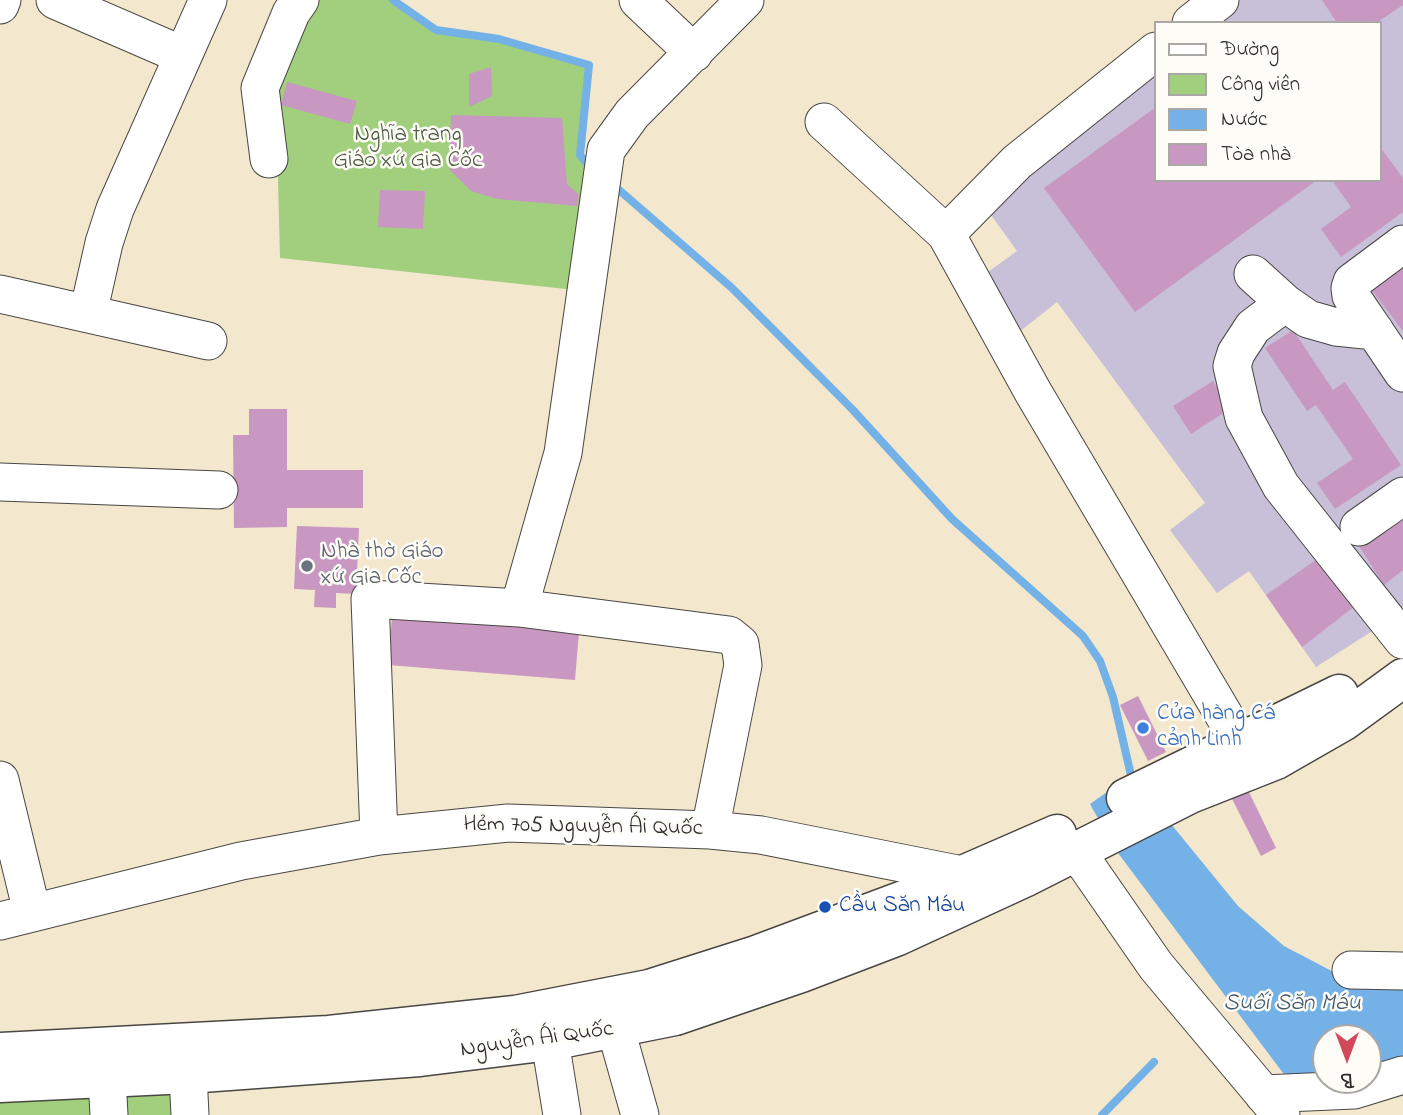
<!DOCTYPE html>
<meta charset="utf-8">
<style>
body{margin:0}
#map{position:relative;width:1403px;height:1115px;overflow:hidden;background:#f3e7cd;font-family:"Indie Flower",sans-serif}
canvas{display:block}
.legend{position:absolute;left:1154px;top:21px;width:228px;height:161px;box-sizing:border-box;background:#fdfcf7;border:2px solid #a9a8a5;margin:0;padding:9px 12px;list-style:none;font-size:21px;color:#2b2b2b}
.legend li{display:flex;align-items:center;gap:14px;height:35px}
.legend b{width:35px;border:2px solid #a9a8a5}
.north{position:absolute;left:1312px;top:1024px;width:70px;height:70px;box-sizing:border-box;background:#fdfcf7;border:2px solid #a9a8a5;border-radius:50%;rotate:180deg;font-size:19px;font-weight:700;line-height:28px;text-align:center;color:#2b2b2b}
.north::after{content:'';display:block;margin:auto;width:24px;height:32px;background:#d1495b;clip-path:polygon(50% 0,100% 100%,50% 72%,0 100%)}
</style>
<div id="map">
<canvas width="1403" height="1115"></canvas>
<ul class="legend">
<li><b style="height:9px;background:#fff"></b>Đường</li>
<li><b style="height:19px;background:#a1cf7d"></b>Công viên</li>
<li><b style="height:19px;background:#74b1e7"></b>Nước</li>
<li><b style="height:19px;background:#c898c3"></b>Tòa nhà</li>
</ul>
<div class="north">B</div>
</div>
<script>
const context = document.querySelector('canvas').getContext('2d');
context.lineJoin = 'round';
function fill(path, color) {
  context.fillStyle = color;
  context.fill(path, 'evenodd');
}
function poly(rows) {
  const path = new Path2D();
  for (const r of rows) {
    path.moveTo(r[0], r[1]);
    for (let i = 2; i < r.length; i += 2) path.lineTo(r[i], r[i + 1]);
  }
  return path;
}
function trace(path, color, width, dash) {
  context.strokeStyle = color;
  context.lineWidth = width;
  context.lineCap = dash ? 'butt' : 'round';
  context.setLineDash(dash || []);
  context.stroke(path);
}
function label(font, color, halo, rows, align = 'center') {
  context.font = font + ' "Indie Flower",sans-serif';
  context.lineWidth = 5;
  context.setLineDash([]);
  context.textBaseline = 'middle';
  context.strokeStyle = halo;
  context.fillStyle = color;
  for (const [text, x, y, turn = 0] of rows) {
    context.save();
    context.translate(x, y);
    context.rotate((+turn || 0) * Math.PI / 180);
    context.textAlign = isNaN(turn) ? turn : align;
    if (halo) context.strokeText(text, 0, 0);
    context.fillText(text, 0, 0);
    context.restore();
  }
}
const industrial = poly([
 [1235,0,1403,0,1403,607,1377,628,1316,667,1249,571,1217,593,1170,530,1205,503,1057,302,1014,336,981,277,1017,251,986,208,1156,63,1156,180,1380,180,1380,23,1207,23]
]);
const green = poly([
 [311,0,393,0,436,30,499,39,589,65,580,155,594,171,575,290,280,258,277,141,272,78],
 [179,1089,180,1115,0,1115,0,1097]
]);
const water = poly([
 [1131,775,1238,906,1284,946,1347,979,1403,980,1403,1064,1368,1076,1368,1038,1326,1038,1326,1080,1289,1081,1115,849,1090,804]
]);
const stream = poly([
 [393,0,436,30,499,39,589,65,580,155,592,169],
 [611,183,732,288,853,410,952,519,1083,636,1100,661,1113,697,1133,784],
 [1102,1115,1154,1062]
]);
const building = poly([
 [1322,0,1403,0,1403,5,1376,23,1337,23],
 [491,67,492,96,469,107,469,74],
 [287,82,357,101,350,124,281,105],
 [1156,107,1156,180,1317,180,1135,312,1044,188],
 [451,115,562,118,567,184,579,195,577,206,497,199,471,191,449,169],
 [1380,147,1403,178,1403,212,1341,257,1321,229,1351,207,1332,180,1380,180],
 [380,190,425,191,423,229,378,227],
 [1403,257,1403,331,1367,284],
 [1293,330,1333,390,1345,382,1401,465,1335,509,1317,483,1353,459,1316,405,1307,411,1265,348],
 [1213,381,1231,408,1191,434,1173,406],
 [249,409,287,409,287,470,363,470,363,508,287,508,287,527,234,528,233,435,249,435],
 [1403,517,1403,570,1384,585,1359,546],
 [297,526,359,528,356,594,336,593,336,608,314,607,315,590,294,589],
 [1324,554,1359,603,1302,647,1266,595],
 [392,616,579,632,575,680,388,665],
 [1138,696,1166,752,1148,761,1120,705],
 [1247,788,1276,848,1261,856,1230,795]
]);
const minor = poly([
 [55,0,182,55],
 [638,0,694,53],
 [0,5,2,0],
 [1191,23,1220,0],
 [824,122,946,234,1033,392,1241,744],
 [269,159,260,88,291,13,300,0],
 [946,234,1017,162,1156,51],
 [1403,244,1352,282,1350,288,1351,296,1403,373],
 [1253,274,1285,303,1308,319,1336,327,1375,331],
 [0,294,208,341],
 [1285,303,1253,327,1236,353,1232,366,1244,418,1281,486,1403,640],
 [88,314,104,243,115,209,208,0],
 [0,482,219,490],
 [1359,527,1403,496],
 [519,608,563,453,606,150,632,114,745,0],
 [0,780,32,912],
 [379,836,370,599,519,608,729,635,740,644,743,665,710,830],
 [1077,852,1156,966,1281,1115],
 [0,921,241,861,379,836,508,823,710,830,761,835,962,875],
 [1351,970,1403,971],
 [616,1030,640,1115],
 [550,1041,562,1115],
 [188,1074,190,1115],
 [107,1078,109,1115],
 [1263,1094,1354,1090,1403,1075]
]);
const major = poly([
 [1126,798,1339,694],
 [0,1052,329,1035,515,1015,649,989,756,955,917,895,1057,834],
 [0,1083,188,1074,420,1057,550,1041,675,1016,801,973,898,936,1024,878,1190,794,1276,760,1344,721,1403,678]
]);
const markers = [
 [307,566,7,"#6b7280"],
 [1143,728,7,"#3f7fe0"],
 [825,907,7,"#1a4fb4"]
];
const parkNames = [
 ["Nghĩa trang",408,136],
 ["Giáo xứ Gia Cốc",408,162]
];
const worshipNames = [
 ["Nhà thờ Giáo",321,553],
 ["xứ Gia Cốc",321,579]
];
const shopNames = [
 ["Cửa hàng Cá",1157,715],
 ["cảnh Linh",1157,741]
];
const streetNames = [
 ["Hẻm 705 Nguyễn Ái Quốc",583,828,1],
 ["Nguyễn Ái Quốc",537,1041,-8]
];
const transitNames = [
 ["Cầu Săn Máu",839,907]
];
const waterNames = [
 ["Suối Săn Máu",1292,1005]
];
fill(industrial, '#c7c0d8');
fill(green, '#a1cf7d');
fill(water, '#74b1e7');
trace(stream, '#74b1e7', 8);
fill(building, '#c898c3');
trace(minor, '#494743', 39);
trace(major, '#494743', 41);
trace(minor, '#fff', 37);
trace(major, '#fff', 38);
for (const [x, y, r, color] of markers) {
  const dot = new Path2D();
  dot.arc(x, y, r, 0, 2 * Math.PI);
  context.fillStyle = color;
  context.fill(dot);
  trace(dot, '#fdfcf7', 2.5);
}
label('23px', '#4e5c44', '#fdfcf7', parkNames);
label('23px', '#5b616d', '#fdfcf7', worshipNames, 'left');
label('23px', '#366cbe', '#fdfcf7', shopNames, 'left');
label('23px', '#2b2b2b', '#fdfcf7', streetNames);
label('23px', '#164399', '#fdfcf7', transitNames, 'left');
label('italic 24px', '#455a6d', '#fdfcf7', waterNames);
</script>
